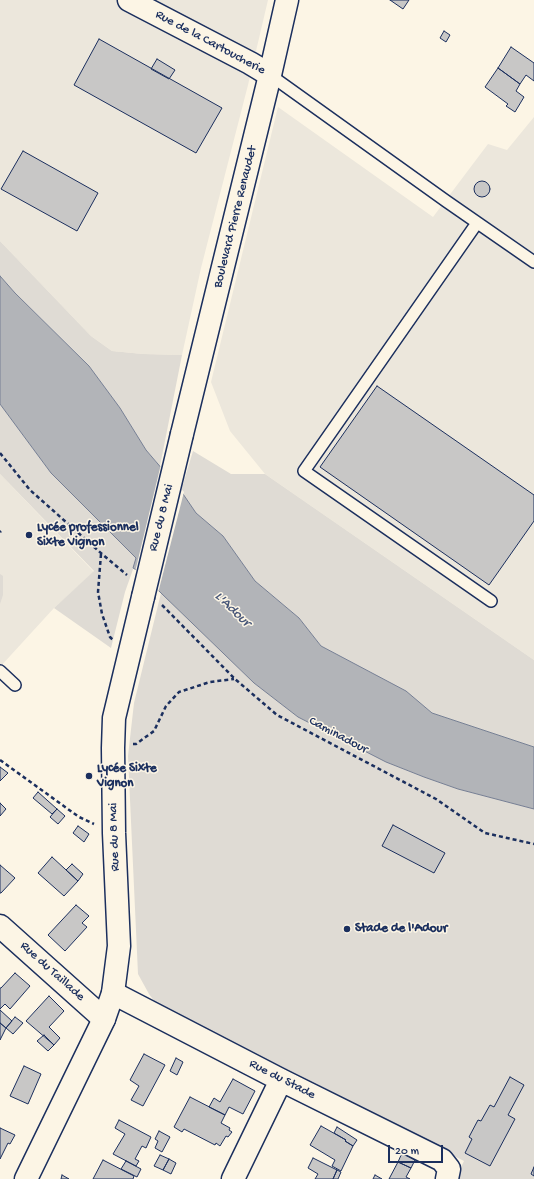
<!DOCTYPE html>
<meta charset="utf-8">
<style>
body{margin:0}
#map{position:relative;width:534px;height:1179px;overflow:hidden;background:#fcf5e5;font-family:"Gochi Hand",sans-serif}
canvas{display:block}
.scale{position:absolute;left:388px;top:1145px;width:55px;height:18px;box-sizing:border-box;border:2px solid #1b2f5e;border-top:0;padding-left:5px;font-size:12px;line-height:14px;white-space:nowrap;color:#1b2f5e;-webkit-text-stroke:3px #fcf5e5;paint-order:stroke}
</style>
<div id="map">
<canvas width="534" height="1179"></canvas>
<div class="scale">20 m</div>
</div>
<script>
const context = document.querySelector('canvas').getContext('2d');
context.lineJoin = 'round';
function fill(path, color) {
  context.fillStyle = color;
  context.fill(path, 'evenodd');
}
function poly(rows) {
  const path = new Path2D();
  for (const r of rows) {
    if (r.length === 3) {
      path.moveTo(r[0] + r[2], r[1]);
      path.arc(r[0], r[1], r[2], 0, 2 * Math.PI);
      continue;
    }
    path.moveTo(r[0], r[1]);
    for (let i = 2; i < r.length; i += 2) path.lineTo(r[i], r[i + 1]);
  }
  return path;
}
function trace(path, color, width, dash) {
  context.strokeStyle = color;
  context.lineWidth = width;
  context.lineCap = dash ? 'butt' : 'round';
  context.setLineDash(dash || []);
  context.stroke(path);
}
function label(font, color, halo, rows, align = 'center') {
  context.font = font + ' "Gochi Hand",sans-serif';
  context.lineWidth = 3;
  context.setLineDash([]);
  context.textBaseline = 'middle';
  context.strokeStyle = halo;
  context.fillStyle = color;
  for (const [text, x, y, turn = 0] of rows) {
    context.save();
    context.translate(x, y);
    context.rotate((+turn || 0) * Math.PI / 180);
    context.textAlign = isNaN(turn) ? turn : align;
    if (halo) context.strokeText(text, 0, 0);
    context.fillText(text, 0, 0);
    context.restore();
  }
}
const built = poly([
 [0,0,268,0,248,85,201,268,182,355,143,354,112,351,91,336,0,241],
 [278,107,433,217,488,144,507,150,534,117,534,660,265,474,230,431,211,382],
 [0,474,94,572,54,608,0,667]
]);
const green = poly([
 [0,241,91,336,112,351,143,354,182,355,160,466,146,450,120,408,89,366,15,293,0,276],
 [0,404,51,473,137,558,125,592,111,648,54,608,94,571,0,474],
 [193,451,231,474,265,474,534,660,534,747,432,713,405,691,321,646,299,618,255,581,223,536,196,513,181,491],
 [0,574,3,576,3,595,0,604],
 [161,593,254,683,298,717,386,762,424,777,458,789,534,809,534,1179,455,1179,464,1161,158,1006,149,994,138,974,128,756,134,703]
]);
const water = poly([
 [0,276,15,293,89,366,120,408,146,450,181,491,196,513,223,536,255,581,299,618,321,646,406,691,432,713,534,747,534,809,458,789,424,777,386,762,298,717,254,683,161,593,138,571,133,568,136,558,51,473,0,404,0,276]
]);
const pier = poly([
 [161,464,184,492,158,593,135,572]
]);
const building = poly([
 [390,0,409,0,403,9,390,0],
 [444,31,450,35,446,42,440,38,444,31],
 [99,39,222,108,196,153,74,85,99,39],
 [511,47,534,63,534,81,526,75,520,84,498,68,511,47],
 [157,59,175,70,169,79,151,69,157,59],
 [498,68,520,84,516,91,524,97,515,112,506,106,508,104,485,87,498,68],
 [23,151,98,193,77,231,1,189,23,151],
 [482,189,8],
 [377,386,534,495,534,521,489,585,320,467,377,386],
 [0,767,8,773,0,781,0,767],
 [38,792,57,809,52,814,33,798,38,792],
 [0,803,6,809,0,816,0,803],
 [57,809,65,816,58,824,50,817,57,809],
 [393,825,445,853,434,873,382,846,393,825],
 [78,826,89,834,84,842,73,833,78,826],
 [52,857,78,881,64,896,38,873,52,857],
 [72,864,83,874,78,881,66,870,72,864],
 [0,865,15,878,1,893,0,893,0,865],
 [76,905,89,916,82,923,87,927,65,951,48,935,76,905],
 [15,973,30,986,10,1009,5,1004,0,1009,0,988,1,988,15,973],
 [49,996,64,1011,49,1027,60,1038,54,1045,26,1021,49,996],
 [0,1010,12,1021,6,1028,0,1023,0,1010],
 [15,1017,23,1023,13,1034,6,1028,15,1017],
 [0,1023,6,1028,0,1040,0,1023],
 [44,1035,54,1045,48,1051,37,1041,44,1035],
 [144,1054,165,1065,143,1106,131,1100,139,1086,130,1080,144,1054],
 [176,1058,183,1062,177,1075,170,1071,176,1058],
 [24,1066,41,1074,28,1104,10,1096,24,1066],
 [510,1077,524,1085,508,1115,515,1119,490,1166,465,1153,472,1139,469,1137,478,1120,481,1121,490,1105,494,1107,510,1077],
 [233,1079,255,1091,243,1114,229,1107,225,1115,209,1107,214,1098,220,1102,233,1079],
 [190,1097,225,1115,221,1123,230,1128,229,1130,232,1132,228,1137,226,1136,220,1146,216,1143,215,1145,184,1129,182,1132,174,1127,190,1097],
 [119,1120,151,1137,146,1148,142,1146,135,1159,139,1161,136,1166,113,1154,125,1134,115,1128,119,1120],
 [321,1126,346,1140,345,1141,353,1146,341,1171,332,1166,335,1160,310,1145,321,1126],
 [337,1127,357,1140,353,1146,345,1141,346,1140,334,1133,337,1127],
 [0,1128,15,1135,10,1144,8,1143,0,1159,0,1128],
 [159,1131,170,1137,162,1152,155,1148,158,1141,155,1139,159,1131],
 [402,1153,415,1160,411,1168,398,1162,402,1153],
 [160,1155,169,1159,163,1170,154,1166,160,1155],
 [313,1158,337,1170,333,1179,315,1179,318,1174,308,1168,313,1158],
 [169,1159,176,1163,171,1174,163,1170,169,1159],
 [103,1160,134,1176,133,1179,93,1179,103,1160],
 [126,1161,141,1169,137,1177,121,1169,126,1161],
 [398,1162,411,1168,406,1177,410,1179,389,1179,398,1162],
 [534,1167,534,1176,531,1174,534,1167],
 [337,1170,341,1172,338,1179,333,1179,337,1170],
 [62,1175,69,1179,61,1179,62,1175],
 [375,1175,382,1179,373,1179,375,1175]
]);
const path = poly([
 [0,453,30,490,102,554,127,575],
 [0,532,1,531],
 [101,554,98,592,102,614,110,637,113,640],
 [162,605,235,679,277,715,436,799,485,833,534,844],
 [133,744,136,744,154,731,166,706,179,692,210,682,234,679],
 [0,760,79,817,94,824]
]);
const lane = poly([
 [270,75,446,201,534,262],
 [477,223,304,471,491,601],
 [0,671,15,685]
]);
const street = poly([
 [129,0,250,63,270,75],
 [0,926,104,1019],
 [113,993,281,1080,442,1160,449,1169,447,1179],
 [233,1179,281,1080]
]);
const secondary = poly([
 [182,434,270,75,287,0],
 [26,1179,104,1019,113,993,119,946,114,833,113,748,114,718,143,597]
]);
const secondaryBridge = poly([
 [143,597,182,434]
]);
const markers = [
 [29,535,4,"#1b2f5e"],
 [89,776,4,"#1b2f5e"],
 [347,929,4,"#1b2f5e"]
];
const streetNames = [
 ["Rue de la Cartoucherie",210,43,28],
 ["Boulevard Pierre Renaudet",236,217,-76],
 ["Rue du 8 Mai",162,518,-76],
 ["Caminadour",338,736,28],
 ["Rue du 8 Mai",115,837,-92],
 ["Rue du Taillade",52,972,42],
 ["Rue du Stade",282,1080,27]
];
const poiNames = [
 ["Lycée professionnel",37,528],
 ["Sixte Vignon",37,543],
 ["Lycée Sixte",97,769],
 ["Vignon",97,784],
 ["Stade de l'Adour",355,929]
];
const waterNames = [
 ["L'Adour",232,610,44]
];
fill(built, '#ece7dc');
fill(green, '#dfdbd4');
fill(water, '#b2b4b8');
trace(water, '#767f94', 1);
fill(pier, '#fcf5e5');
fill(building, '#c8c7c6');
trace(building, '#1b2f5e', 1);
trace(lane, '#1b2f5e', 14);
trace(street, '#1b2f5e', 25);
trace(secondary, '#1b2f5e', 25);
trace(path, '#1b2f5e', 2.5, [4, 3]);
trace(lane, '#fcf5e5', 11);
trace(street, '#fcf5e5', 22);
trace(secondary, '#fcf5e5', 22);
trace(secondaryBridge, '#1b2f5e', 25, []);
trace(secondaryBridge, '#fcf5e5', 22);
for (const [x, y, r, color] of markers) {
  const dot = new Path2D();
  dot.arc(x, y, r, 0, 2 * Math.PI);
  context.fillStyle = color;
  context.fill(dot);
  trace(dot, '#fcf5e5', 1.5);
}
label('13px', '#1b2f5e', '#fcf5e5', streetNames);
label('bold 13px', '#1b2f5e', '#fcf5e5', poiNames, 'left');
label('italic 14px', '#485779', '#fcf5e5', waterNames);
</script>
